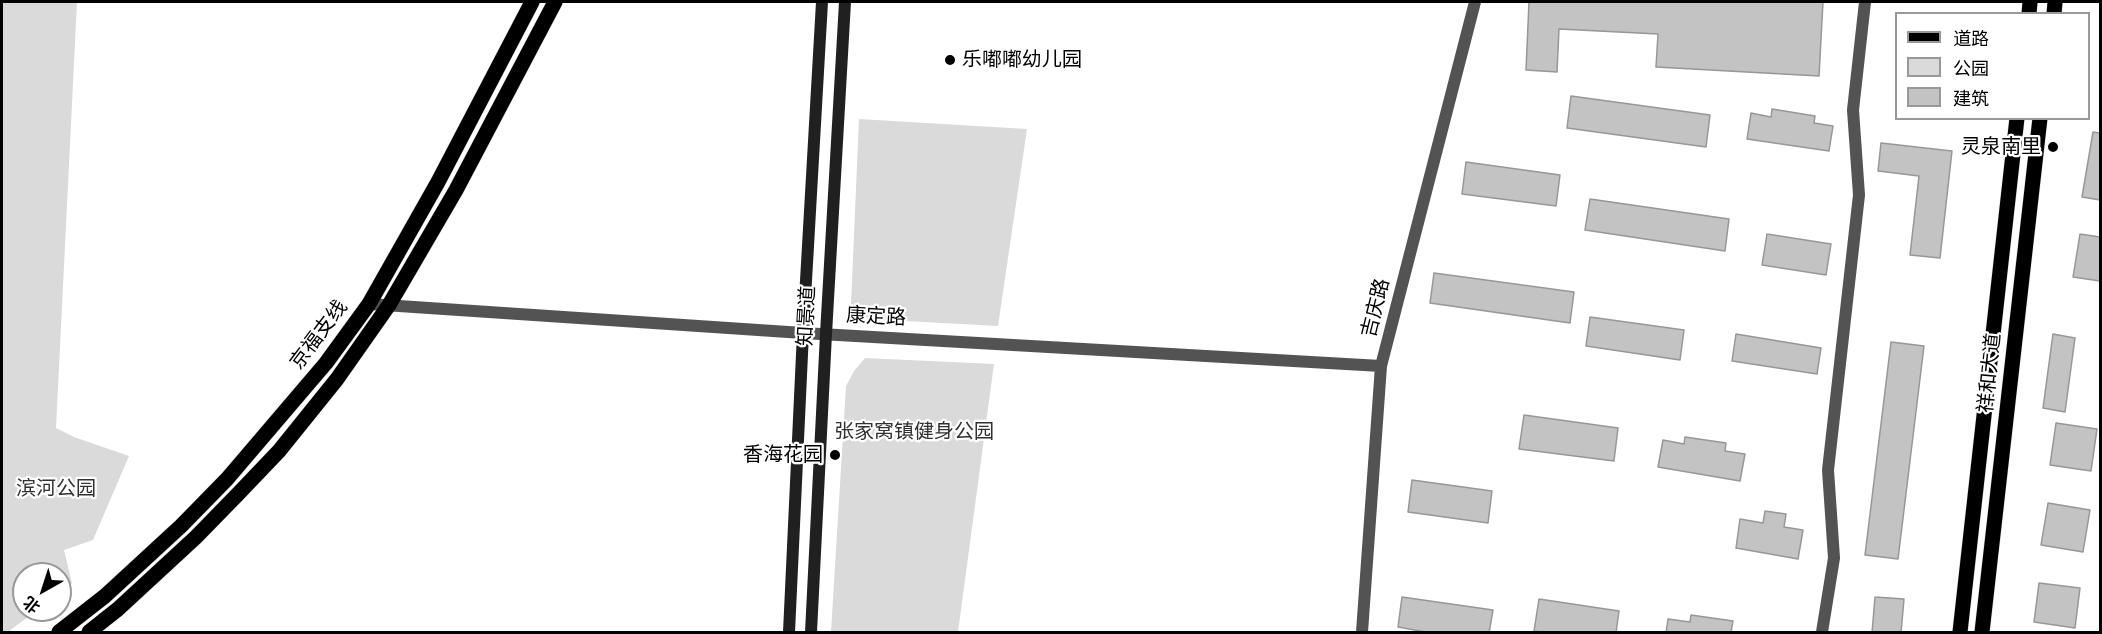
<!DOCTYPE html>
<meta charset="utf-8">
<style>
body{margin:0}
#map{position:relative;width:2102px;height:634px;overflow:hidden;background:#fff;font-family:Rubik,"Noto Sans SC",sans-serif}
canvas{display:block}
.frame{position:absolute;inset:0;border:3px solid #000;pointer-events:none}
.legend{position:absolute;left:1895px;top:12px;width:195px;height:108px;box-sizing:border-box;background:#fff;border:2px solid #999;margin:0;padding:8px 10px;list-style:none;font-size:18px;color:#000}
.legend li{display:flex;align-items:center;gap:12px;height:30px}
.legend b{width:30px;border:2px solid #999}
.north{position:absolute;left:12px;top:562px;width:60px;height:60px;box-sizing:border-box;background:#fff;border:2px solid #999;border-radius:50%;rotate:219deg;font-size:16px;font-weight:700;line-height:24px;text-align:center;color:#000}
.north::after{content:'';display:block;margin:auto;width:21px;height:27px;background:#000;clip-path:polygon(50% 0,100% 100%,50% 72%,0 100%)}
</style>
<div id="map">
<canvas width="2102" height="634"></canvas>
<div class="frame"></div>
<ul class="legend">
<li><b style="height:8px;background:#000"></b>道路</li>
<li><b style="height:16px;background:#dadada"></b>公园</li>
<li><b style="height:16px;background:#c3c3c3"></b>建筑</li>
</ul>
<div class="north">北</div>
</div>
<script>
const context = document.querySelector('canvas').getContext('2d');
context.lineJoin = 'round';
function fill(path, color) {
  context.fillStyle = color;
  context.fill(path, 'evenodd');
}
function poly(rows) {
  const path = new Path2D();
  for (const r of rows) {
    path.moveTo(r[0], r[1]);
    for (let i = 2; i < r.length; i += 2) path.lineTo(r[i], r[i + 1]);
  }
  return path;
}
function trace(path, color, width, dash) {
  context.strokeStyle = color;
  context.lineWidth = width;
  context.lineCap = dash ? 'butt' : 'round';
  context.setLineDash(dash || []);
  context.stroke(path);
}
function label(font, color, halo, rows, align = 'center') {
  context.font = font + ' Rubik,"Noto Sans SC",sans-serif';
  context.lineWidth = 4.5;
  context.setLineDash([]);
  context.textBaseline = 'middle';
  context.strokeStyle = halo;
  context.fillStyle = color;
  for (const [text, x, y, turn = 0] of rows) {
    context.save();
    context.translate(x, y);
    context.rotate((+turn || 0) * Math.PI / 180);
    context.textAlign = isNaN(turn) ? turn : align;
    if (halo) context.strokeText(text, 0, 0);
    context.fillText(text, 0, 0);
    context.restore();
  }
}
const green = poly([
 [2,2,77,2,56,428,74,437,129,456,93,540,64,550,72,583,60,592,60,574,24,574,24,610,37,610,8,632,2,632],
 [859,119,1027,129,998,326,869,319,851,304],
 [865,358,994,364,958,632,831,632,846,386,854,371]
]);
const building = poly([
 [1529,2,1823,2,1819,76,1656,67,1658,34,1559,29,1557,72,1526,70,1529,2],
 [1571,96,1710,115,1706,147,1567,128,1571,96],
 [1772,109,1815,116,1814,123,1833,126,1829,151,1747,139,1751,113,1771,117,1772,109],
 [2093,132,2100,133,2100,200,2082,197,2093,132],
 [1881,143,1952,151,1940,258,1910,255,1919,176,1878,171,1881,143],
 [1466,162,1560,175,1556,206,1462,194,1466,162],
 [1590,199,1729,219,1725,251,1585,230,1590,199],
 [1767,234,1831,244,1826,275,1762,265,1767,234],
 [2080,234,2100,237,2100,281,2073,277,2080,234],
 [1434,273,1574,292,1570,323,1430,303,1434,273],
 [1590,317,1684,330,1680,360,1586,346,1590,317],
 [1736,334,1821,348,1817,374,1732,361,1736,334],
 [2053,334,2075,338,2065,412,2043,408,2053,334],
 [1891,342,1924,346,1898,559,1865,555,1891,342],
 [1524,415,1618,428,1614,461,1519,449,1524,415],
 [2056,423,2097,429,2091,471,2050,465,2056,423],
 [1685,437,1726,443,1725,451,1745,454,1740,481,1658,467,1663,440,1684,444,1685,437],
 [1412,480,1492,491,1488,523,1408,512,1412,480],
 [2048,503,2090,510,2083,552,2041,545,2048,503],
 [1765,511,1786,514,1784,527,1803,530,1798,559,1736,548,1740,519,1763,523,1765,511],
 [2039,583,2080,588,2075,628,2034,622,2039,583],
 [1402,597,1493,610,1489,633,1431,633,1398,627,1402,597],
 [1875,597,1904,599,1901,633,1872,633,1875,597],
 [1539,599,1619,611,1616,633,1546,633,1534,631,1539,599],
 [1691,615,1733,621,1731,633,1666,633,1668,619,1690,622,1691,615]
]);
const minor = poly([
 [1822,632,1834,558,1828,470,1859,195,1853,110,1865,2]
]);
const tertiary = poly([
 [369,304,803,333,1381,366],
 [1362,632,1381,366,1475,2]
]);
const secondary = poly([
 [789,632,803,333,822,2],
 [811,632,826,334,845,2]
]);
const primary = poly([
 [2029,14,2030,2],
 [2054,14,2055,2],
 [59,632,105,596,181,526,227,479,326,363,369,304,438,182,532,2],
 [89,632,118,609,196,537,237,495,279,451,337,379,389,305,456,190,555,2],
 [1960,632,2017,118],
 [1982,632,2040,118]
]);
const markers = [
 [950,60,6,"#000"],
 [2053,147,6,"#000"],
 [835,455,6,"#000"]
];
const poiNames = [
 ["乐嘟嘟幼儿园",962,60,"left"],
 ["灵泉南里",2041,147],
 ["香海花园",823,455]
];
const streetNames = [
 ["吉庆路",1376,308,-76],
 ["知景道",807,316,-87],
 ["康定路",876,317,3],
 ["京福支线",319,335,-53],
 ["祥和大道",1990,373,-84]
];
const parkNames = [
 ["张家窝镇健身公园",914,432],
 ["滨河公园",56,489]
];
fill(green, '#dadada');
fill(building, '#c3c3c3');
trace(building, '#979797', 1.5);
trace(primary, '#dbdbdb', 16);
trace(minor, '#535353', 12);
trace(tertiary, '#535353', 12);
trace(secondary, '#202020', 12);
trace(primary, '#000', 15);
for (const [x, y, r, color] of markers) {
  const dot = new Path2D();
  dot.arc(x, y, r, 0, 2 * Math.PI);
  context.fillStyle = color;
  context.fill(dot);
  trace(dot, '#fff', 2);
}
label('20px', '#000', '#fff', poiNames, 'right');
label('20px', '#000', '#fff', streetNames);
label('20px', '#313131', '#fff', parkNames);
</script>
